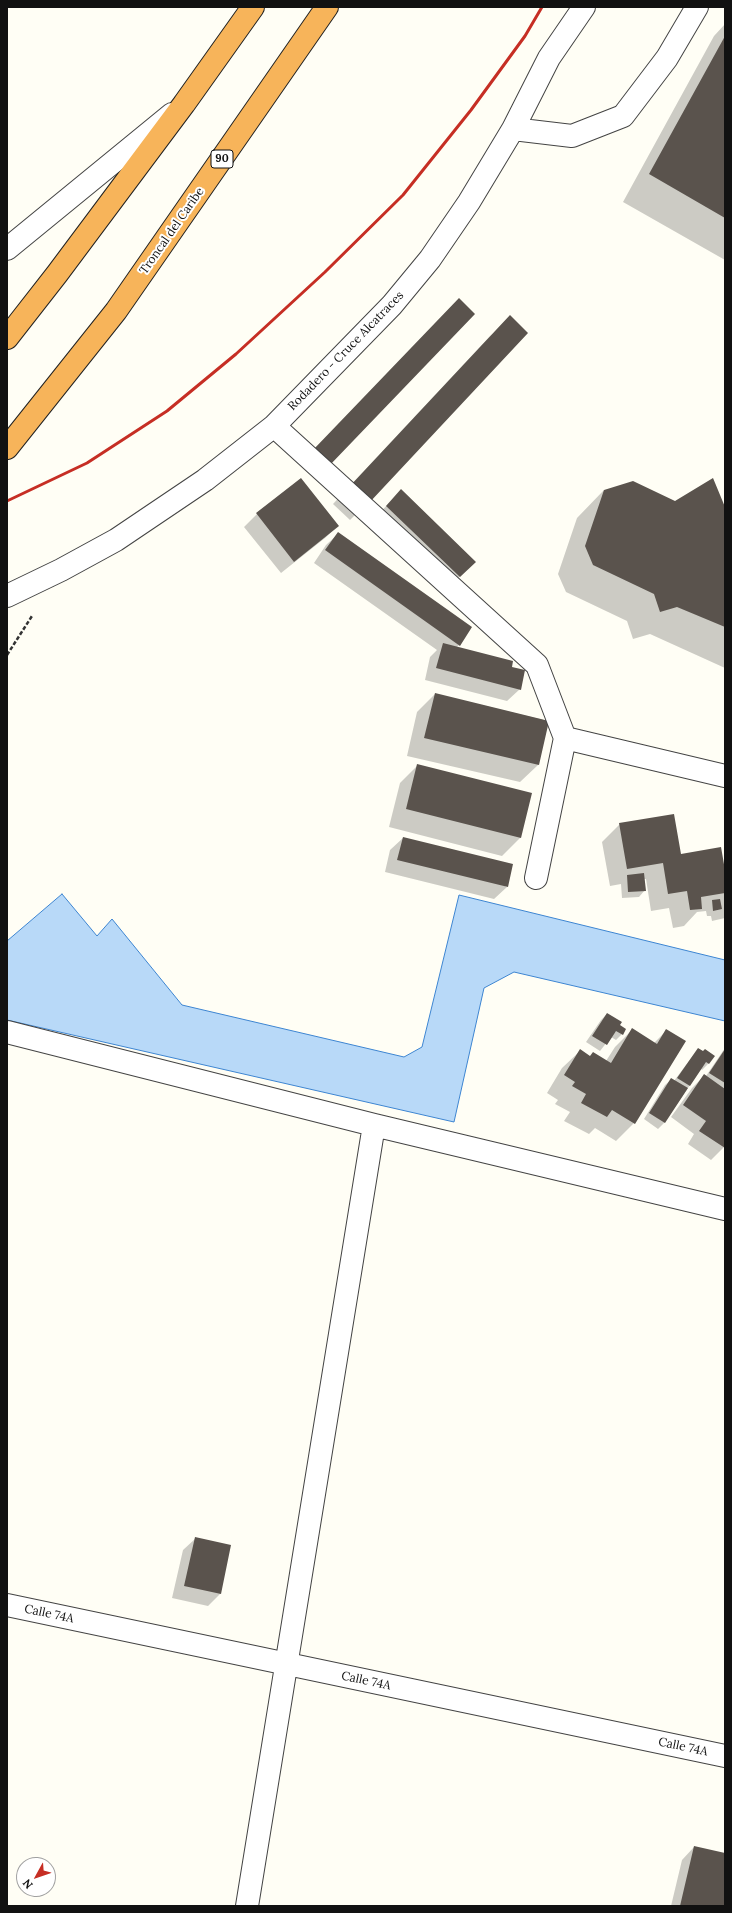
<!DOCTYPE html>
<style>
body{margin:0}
#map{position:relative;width:732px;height:1913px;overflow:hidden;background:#fffef5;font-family:Lora,serif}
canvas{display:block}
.frame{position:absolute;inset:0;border:8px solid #111;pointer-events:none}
.north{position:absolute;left:16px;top:1857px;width:40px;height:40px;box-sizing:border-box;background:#fff;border:1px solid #a0a0a0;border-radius:50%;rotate:230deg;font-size:11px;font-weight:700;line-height:16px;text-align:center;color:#111}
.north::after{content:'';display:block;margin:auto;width:14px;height:18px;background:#c62e24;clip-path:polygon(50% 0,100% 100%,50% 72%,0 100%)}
</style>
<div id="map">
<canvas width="732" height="1913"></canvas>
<div class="frame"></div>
<div class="north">N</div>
</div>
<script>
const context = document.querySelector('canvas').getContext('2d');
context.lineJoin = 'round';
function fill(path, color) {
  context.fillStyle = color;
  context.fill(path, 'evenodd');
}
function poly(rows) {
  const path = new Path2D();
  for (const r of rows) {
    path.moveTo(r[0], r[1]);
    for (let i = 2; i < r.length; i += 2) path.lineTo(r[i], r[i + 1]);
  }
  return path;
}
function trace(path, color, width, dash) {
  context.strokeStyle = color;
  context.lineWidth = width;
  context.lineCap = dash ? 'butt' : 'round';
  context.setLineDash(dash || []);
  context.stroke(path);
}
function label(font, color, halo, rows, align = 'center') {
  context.font = font + ' Lora,serif';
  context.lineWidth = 4;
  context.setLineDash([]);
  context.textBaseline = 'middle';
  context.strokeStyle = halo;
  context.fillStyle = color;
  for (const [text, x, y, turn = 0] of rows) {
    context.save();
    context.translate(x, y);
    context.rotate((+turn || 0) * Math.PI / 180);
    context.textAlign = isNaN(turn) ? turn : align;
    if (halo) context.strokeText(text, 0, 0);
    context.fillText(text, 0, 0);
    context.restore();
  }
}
const water = poly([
 [62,894,97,936,112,919,182,1005,404,1057,422,1047,459,895,725,960,725,1021,514,972,484,988,454,1122,7,1020,7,941,62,894]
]);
const shadow = poly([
 [725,24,725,260,623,202,714,36],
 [492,334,368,502,350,520,333,504],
 [301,480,337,526,325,538,281,573,244,527,257,514],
 [604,490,725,510,725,668,650,634,633,639,627,621,566,592,558,574,577,518],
 [389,503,474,562,447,589,374,519],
 [339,533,459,645,456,648,511,668,520,689,507,701,425,680,430,657,437,650,314,563,326,545],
 [435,694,548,721,538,765,520,782,407,756,417,712],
 [418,765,531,794,520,838,502,856,389,827,400,783],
 [620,824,725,876,725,918,712,921,711,916,707,916,706,911,697,912,684,926,673,928,669,908,651,911,646,879,644,879,645,890,639,897,622,898,621,884,610,886,602,842],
 [403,838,507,887,494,899,385,872,390,850],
 [607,1014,619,1025,622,1034,616,1040,611,1037,600,1051,586,1042,601,1020],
 [633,1029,654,1043,667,1030,634,1123,616,1141,595,1128,589,1134,564,1121,570,1112,555,1104,558,1100,547,1093,562,1068,580,1051,589,1057,606,1061,615,1047],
 [725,1048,725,1146,711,1160,688,1144,694,1134,671,1117,692,1088,705,1075,706,1076],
 [698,1049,713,1056,708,1064,702,1070,701,1069,664,1123,658,1129,644,1119,665,1085,672,1079,674,1081],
 [196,1538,230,1546,220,1594,208,1606,172,1598,183,1550],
 [694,1847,725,1854,725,1906,671,1906,682,1860]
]);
const building = poly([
 [725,36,725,218,649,174],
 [459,298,475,314,329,466,313,450],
 [510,315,528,333,369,503,350,486],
 [301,478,339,526,294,562,256,513],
 [713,478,725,507,725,627,677,607,660,612,654,594,593,565,585,546,604,490,633,481,675,501],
 [401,489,476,562,460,577,386,506],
 [338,532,472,627,460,646,325,550],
 [443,643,513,661,512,667,525,670,521,690,436,668],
 [435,693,549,721,539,765,424,738],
 [417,764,532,793,521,838,406,809],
 [674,814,681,854,721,847,725,870,725,893,701,897,702,909,690,910,687,891,668,894,663,863,627,869,619,823],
 [403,837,513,864,508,887,397,860],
 [644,873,646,891,628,892,627,875],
 [720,899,722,909,713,911,712,900],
 [607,1013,622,1022,620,1025,626,1029,623,1035,616,1031,607,1045,592,1036],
 [632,1028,657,1044,666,1029,686,1041,635,1124,612,1110,607,1117,581,1103,586,1094,572,1086,575,1082,564,1075,580,1049,590,1056,593,1052,611,1063],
 [698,1048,703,1051,705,1049,715,1056,709,1064,706,1062,690,1086,677,1078],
 [725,1049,725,1083,709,1073],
 [704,1074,725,1089,725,1148,699,1131,706,1121,683,1105],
 [671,1078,688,1088,665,1123,649,1113],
 [195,1537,231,1545,221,1594,184,1586],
 [694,1846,725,1853,725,1906,680,1906]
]);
const path = poly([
 [7,655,32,616]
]);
const minor = poly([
 [513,129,572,136,623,116,667,58,697,7],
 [7,249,172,114],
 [274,426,537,665,565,738,536,878],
 [7,596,61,570,116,540,205,480,274,426,392,305,430,259,469,202,513,129,549,58,584,7],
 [565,738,725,776],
 [7,1032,374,1125,725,1209],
 [7,1605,725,1756],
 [247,1906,374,1125]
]);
const highway = poly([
 [7,338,57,274,184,104,253,7],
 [7,448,116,311,327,7]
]);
const rail = poly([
 [7,501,87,463,167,411,236,354,325,272,403,195,471,110,525,36,542,7]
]);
const shields = [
 [222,159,22]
];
const shieldNames = [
 ["90",222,159]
];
const streetNames = [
 ["Troncal del Caribe",172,231,-55],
 ["Rodadero - Cruce Alcatraces",346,351,-46],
 ["Calle 74A",49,1614,12],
 ["Calle 74A",366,1681,12],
 ["Calle 74A",683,1747,12]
];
fill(water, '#b8d9f8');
trace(water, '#3d85d1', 1);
fill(shadow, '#0003');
fill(building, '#5a534d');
trace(minor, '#444', 24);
trace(highway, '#222', 24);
trace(path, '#333', 2.5, [4, 2]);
trace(minor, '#fff', 22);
trace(highway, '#f7b45a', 22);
trace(rail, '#c62e24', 3);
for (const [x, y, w] of shields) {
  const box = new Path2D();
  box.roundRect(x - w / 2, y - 9, w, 18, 3);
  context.fillStyle = '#fff';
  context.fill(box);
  trace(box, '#111', 1);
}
label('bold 11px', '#111', null, shieldNames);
label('12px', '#111', '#fff', streetNames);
</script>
